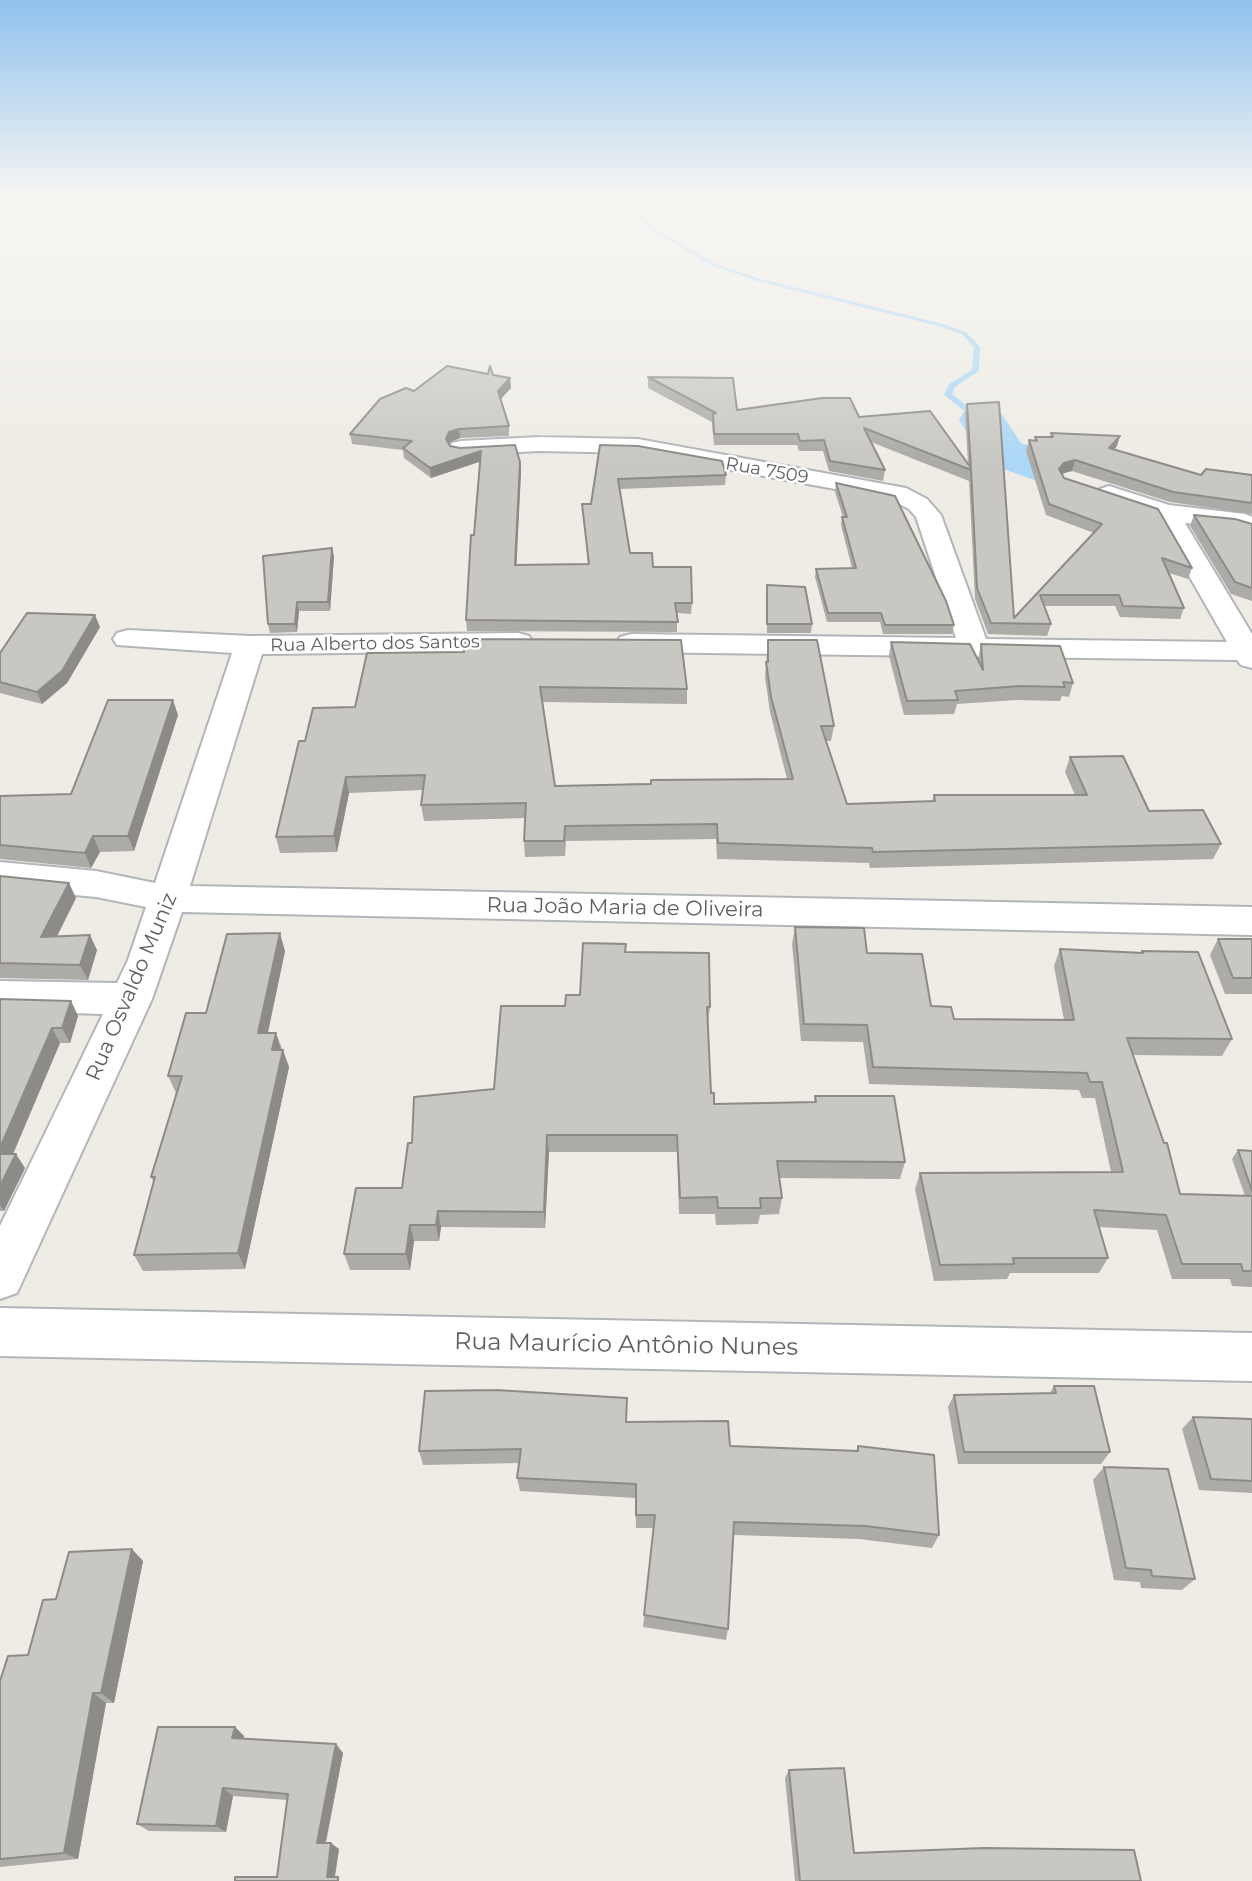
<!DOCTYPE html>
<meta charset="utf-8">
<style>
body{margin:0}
canvas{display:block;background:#eeece5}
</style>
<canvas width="1252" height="1881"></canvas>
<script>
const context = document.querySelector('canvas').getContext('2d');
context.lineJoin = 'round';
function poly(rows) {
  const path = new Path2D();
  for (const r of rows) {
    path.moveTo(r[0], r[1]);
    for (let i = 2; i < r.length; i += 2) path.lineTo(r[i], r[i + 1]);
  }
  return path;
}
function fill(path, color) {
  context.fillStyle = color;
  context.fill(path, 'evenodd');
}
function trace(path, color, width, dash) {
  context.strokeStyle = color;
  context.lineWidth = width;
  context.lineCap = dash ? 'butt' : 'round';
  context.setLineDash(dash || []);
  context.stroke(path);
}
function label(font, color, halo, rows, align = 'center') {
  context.font = font + ' Montserrat,sans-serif';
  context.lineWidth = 5;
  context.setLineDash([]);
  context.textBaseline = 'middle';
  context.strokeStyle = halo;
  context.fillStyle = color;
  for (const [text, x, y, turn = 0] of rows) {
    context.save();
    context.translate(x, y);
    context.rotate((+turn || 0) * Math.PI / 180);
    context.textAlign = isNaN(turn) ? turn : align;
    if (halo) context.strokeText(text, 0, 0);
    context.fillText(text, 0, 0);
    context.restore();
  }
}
const stream = poly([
 [622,198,626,198,637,212,657,229,714,263,761,279,943,324,966,332,980,347,979,371,955,387,952,394,984,419,977,421,944,395,949,384,972,370,974,347,962,334,939,326,757,281,710,265,653,231,633,214,622,198]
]);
const river = poly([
 [982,406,999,410,1021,443,1061,457,1068,468,1061,479,1043,483,987,463,959,420,965,410,982,406]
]);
const street = poly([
 [539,437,638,439,906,488,927,499,941,515,986,639,1227,642,1156,518,1100,499,1096,494,1100,489,1109,486,1169,505,1245,514,1252,517,1252,535,1231,527,1185,523,1252,634,1252,668,1241,665,1237,660,631,652,620,649,616,643,620,637,631,634,956,638,916,517,909,509,890,499,638,453,539,451,461,455,452,453,449,448,452,443,461,441,539,437],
 [128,630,250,636,518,633,529,636,533,642,529,648,518,651,262,654,190,886,1252,907,1252,935,182,912,152,999,17,1293,0,1299,0,1226,103,1014,0,1011,0,981,117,983,128,960,146,907,96,897,0,888,0,862,96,871,155,883,232,653,117,645,113,639,117,633,128,630],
 [0,1308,1252,1333,1252,1381,0,1356,0,1308]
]);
const wall = poly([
 [493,375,510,378,511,388,500,399,509,426,509,436,460,438,450,442,449,444,450,446,520,462,521,472,516,565,588,564,582,504,591,504,600,445,726,475,725,485,620,489,630,553,653,567,692,603,691,614,677,613,677,632,467,631,466,620,480,461,431,478,404,458,403,450,352,444,350,434,414,391],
 [648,377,737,410,859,417,968,464,965,414,967,404,1014,618,1094,533,1046,515,1026,451,1029,440,1034,441,1035,437,1050,437,1051,433,1117,446,1114,450,1201,475,1252,475,1252,514,1170,502,1072,471,1062,473,1064,478,1192,568,1188,579,1169,573,1184,608,1180,619,1120,617,1115,606,1044,606,1051,624,1047,636,988,634,975,599,969,481,871,442,885,470,883,481,829,471,823,451,799,451,797,445,714,445,712,422,648,388],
 [836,483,954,625,952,634,883,634,880,622,827,622,815,577,816,569,852,568,841,525,842,517,843,517,835,492],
 [1194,515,1252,524,1252,601,1231,594,1190,526],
 [334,556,330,611,299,611,297,632,270,633,268,624],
 [767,585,812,624,811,633,767,633],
 [100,627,67,683,42,704,0,693,0,653],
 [768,640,834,726,831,741,826,741,847,804,932,801,934,795,1075,795,1065,772,1070,757,1149,811,1221,844,1213,859,870,868,869,863,717,859,716,839,566,841,565,856,525,857,524,841,525,818,424,821,421,805,423,790,349,793,337,852,280,853,276,837,305,741,355,707,367,653,687,689,687,704,543,702,555,786,787,779,770,712,765,677],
 [891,642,978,660,981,644,1073,683,1069,697,1062,696,1060,701,1016,700,957,704,954,714,904,715,889,656],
 [178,715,134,851,100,852,91,868,0,859,0,796,71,794],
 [0,876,76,898,57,936,97,950,88,980,0,978],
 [795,927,867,953,931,1006,954,1019,1064,1020,1054,966,1060,949,1141,953,1142,951,1232,1039,1222,1056,1133,1055,1180,1194,1245,1196,1232,1159,1238,1150,1252,1151,1252,1287,1232,1286,1230,1279,1172,1279,1157,1230,1099,1227,1108,1258,1099,1273,1010,1273,1007,1279,934,1281,915,1189,920,1173,1111,1172,1095,1098,1082,1098,1079,1090,869,1084,863,1042,801,1041,792,944],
 [1218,939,1252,939,1252,994,1225,994,1210,955],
 [285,951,268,1033,276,1033,289,1067,245,1269,143,1271,134,1255,154,1183,151,1177,176,1093,168,1076,206,1013],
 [626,952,710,1007,708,1025,711,1093,714,1104,814,1102,815,1096,905,1162,900,1179,779,1178,782,1198,779,1214,760,1215,758,1224,716,1225,715,1214,679,1214,677,1152,549,1152,545,1228,441,1227,439,1241,414,1241,410,1270,350,1270,344,1254,402,1188,412,1143,494,1089,565,1006,580,995],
 [0,999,71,1001,78,1016,70,1043,60,1043,13,1154,25,1168,4,1211,0,1211],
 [1054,1386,1110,1452,1101,1464,958,1464,948,1407,954,1395,1049,1394],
 [1193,1417,1252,1419,1252,1493,1199,1490,1182,1429],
 [627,1422,730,1446,856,1451,858,1446,939,1535,932,1548,859,1539,734,1535,728,1629,726,1640,643,1627,654,1528,636,1528,635,1498,520,1491,517,1478,519,1463,423,1465,419,1451],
 [1104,1467,1195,1579,1182,1590,1141,1588,1140,1582,1114,1580,1093,1480],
 [143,1561,114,1703,106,1703,78,1859,0,1867,0,1681,28,1655,56,1599],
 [235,1727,244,1736,243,1739,343,1753,326,1843,339,1849,335,1877,277,1877,287,1800,233,1796,226,1832,149,1831,137,1824],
 [789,1770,854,1853,1141,1881,795,1881,785,1778]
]);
const shadedWall = poly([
 [510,378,511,388,499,401,498,391],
 [459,429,460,438,450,442,447,449,446,439,449,432],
 [1120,436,1117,446,1106,459,1109,448],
 [481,451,482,461,431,478,430,468],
 [1075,460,1072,471,1061,474,1059,469,1064,463],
 [520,462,521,472,516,576,515,565],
 [332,548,334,556,330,611,328,602],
 [297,602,299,611,297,632,295,624],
 [95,615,100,627,67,683,42,704,37,692],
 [173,700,178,715,134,851,128,836],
 [346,777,349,793,337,852,334,836],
 [93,836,100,852,91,868,85,853],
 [69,883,76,898,49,952,41,937],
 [280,933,285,951,264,1050,258,1033],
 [90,935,97,950,88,980,80,965],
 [71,1001,78,1016,70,1043,62,1028],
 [52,1028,60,1043,7,1168,0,1157,0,1148],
 [276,1033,281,1050,272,1050],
 [283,1050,289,1067,245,1269,238,1253],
 [547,1135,549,1152,545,1228,544,1212],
 [16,1154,25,1168,4,1211,0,1205,0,1186],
 [438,1211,441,1227,439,1241,436,1225],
 [410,1225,414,1241,410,1270,406,1254],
 [132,1549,143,1561,114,1703,101,1693],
 [93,1693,106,1703,78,1859,64,1853],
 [235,1727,244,1736,242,1747,232,1738],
 [336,1744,343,1753,324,1850,317,1843],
 [223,1788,233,1796,226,1832,216,1826],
 [331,1843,339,1849,334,1881,327,1877]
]);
const building = poly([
 [447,366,488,374,490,366,493,375,510,378,498,391,509,426,459,429,449,432,446,439,450,446,460,448,515,445,520,462,515,565,589,564,582,504,591,504,600,445,638,446,722,461,726,475,618,479,630,553,652,553,653,567,691,567,692,603,675,603,678,622,466,620,471,535,474,535,481,451,430,468,403,448,412,441,350,434,380,399,406,388,414,391,447,366],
 [648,377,733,378,737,410,822,398,850,398,859,417,930,411,971,468,967,404,999,402,1014,618,1102,524,1049,504,1029,440,1037,441,1035,437,1053,437,1051,433,1120,436,1109,448,1201,475,1206,469,1252,475,1252,503,1173,492,1075,460,1064,463,1059,469,1064,478,1158,509,1192,568,1162,558,1184,608,1123,606,1119,595,1040,595,1051,624,991,623,977,588,971,470,864,428,885,470,830,461,824,440,800,441,798,434,714,434,713,414,716,413,648,377],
 [836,483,895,496,946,601,954,625,885,625,881,613,828,613,816,569,856,568,842,517,847,517,836,483],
 [1194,515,1235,519,1252,524,1252,588,1235,582,1194,515],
 [332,548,328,602,297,602,295,624,268,624,263,556,332,548],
 [767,585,805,587,812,624,767,624,767,585],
 [27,613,95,615,62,671,37,692,0,682,0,653,27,613],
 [465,639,681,640,687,689,540,687,555,786,651,784,651,780,793,779,771,697,766,662,768,662,768,640,817,640,834,726,821,726,847,804,935,801,934,795,1087,795,1070,757,1123,756,1149,811,1203,810,1221,844,873,852,872,848,718,843,717,824,565,826,564,841,524,841,526,803,421,805,425,775,346,777,334,836,276,837,299,741,305,741,313,708,355,707,367,653,464,652,465,639],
 [891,642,970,644,983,670,981,644,1060,646,1073,683,1063,682,1065,687,1020,686,955,691,958,700,907,701,891,642],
 [108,700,173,700,128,836,93,836,85,853,0,845,0,796,71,794,108,700],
 [0,876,69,883,41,937,90,935,80,965,0,963,0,876],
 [795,927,864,928,867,953,922,954,931,1006,951,1007,954,1019,1074,1020,1060,949,1143,953,1142,951,1198,952,1232,1039,1127,1038,1164,1143,1167,1143,1180,1194,1252,1196,1252,1271,1243,1271,1241,1264,1182,1264,1166,1215,1094,1210,1108,1258,1013,1258,1014,1264,940,1265,920,1173,1123,1172,1102,1082,1090,1082,1087,1073,873,1067,867,1025,804,1024,795,927],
 [280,933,258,1033,276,1033,272,1050,283,1050,238,1253,134,1255,155,1177,151,1177,182,1076,168,1076,186,1013,206,1013,227,934,280,933],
 [1218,939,1252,939,1252,978,1233,978,1218,939],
 [583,943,626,944,625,952,709,953,710,1007,707,1007,711,1093,714,1093,714,1104,816,1102,815,1096,894,1096,905,1162,777,1161,782,1198,760,1198,761,1208,718,1208,717,1197,680,1198,677,1135,547,1135,544,1212,438,1211,436,1225,410,1225,406,1254,344,1254,356,1188,402,1188,408,1143,412,1143,414,1097,494,1089,501,1006,565,1006,566,995,580,995,583,943],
 [0,999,71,1001,62,1028,52,1028,0,1148,0,999],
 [1238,1150,1252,1151,1252,1191,1238,1150],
 [0,1154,16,1154,0,1186,0,1154],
 [1054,1386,1094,1386,1110,1452,964,1452,954,1395,1056,1393,1054,1386],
 [496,1390,627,1398,626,1422,728,1421,730,1446,858,1451,858,1446,934,1455,939,1535,865,1526,734,1522,728,1629,644,1615,655,1515,636,1515,636,1484,517,1478,521,1449,419,1451,425,1391,496,1390],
 [1193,1417,1252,1419,1252,1481,1211,1479,1193,1417],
 [1104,1467,1168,1469,1195,1579,1152,1576,1151,1570,1126,1568,1104,1467],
 [132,1549,101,1693,93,1693,64,1853,0,1859,0,1681,8,1656,28,1655,43,1600,56,1599,69,1552,132,1549],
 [158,1727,235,1727,232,1738,336,1744,317,1843,331,1843,327,1877,338,1877,338,1881,235,1881,235,1877,277,1877,288,1794,223,1788,216,1826,137,1824,158,1727],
 [844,1768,854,1853,984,1848,1134,1850,1141,1881,800,1881,789,1770,844,1768]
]);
const farStreetnames = [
 ["Rua 7509",767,471,10],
 ["Rua Alberto dos Santos",375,644,-1]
];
const streetNames = [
 ["Rua João Maria de Oliveira",625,908,1],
 ["Rua Osvaldo Muniz",132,987,-67]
];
const nearStreetnames = [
 ["Rua Maurício Antônio Nunes",626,1345,1]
];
fill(stream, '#add7f6');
fill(river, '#add7f6');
trace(street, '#b2b5b9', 4);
fill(street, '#fff');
fill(wall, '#adaba7');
fill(shadedWall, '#8d8b88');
fill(building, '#c9c7c2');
trace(building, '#8d8b88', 2);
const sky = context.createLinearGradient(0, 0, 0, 461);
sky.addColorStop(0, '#90c2ee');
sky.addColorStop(0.43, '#f7f6f3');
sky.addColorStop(1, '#f7f6f300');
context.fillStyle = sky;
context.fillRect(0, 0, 1252, 461);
label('18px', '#5d6064', '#fff', farStreetnames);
label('21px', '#5d6064', '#fff', streetNames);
label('24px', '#5d6064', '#fff', nearStreetnames);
</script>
